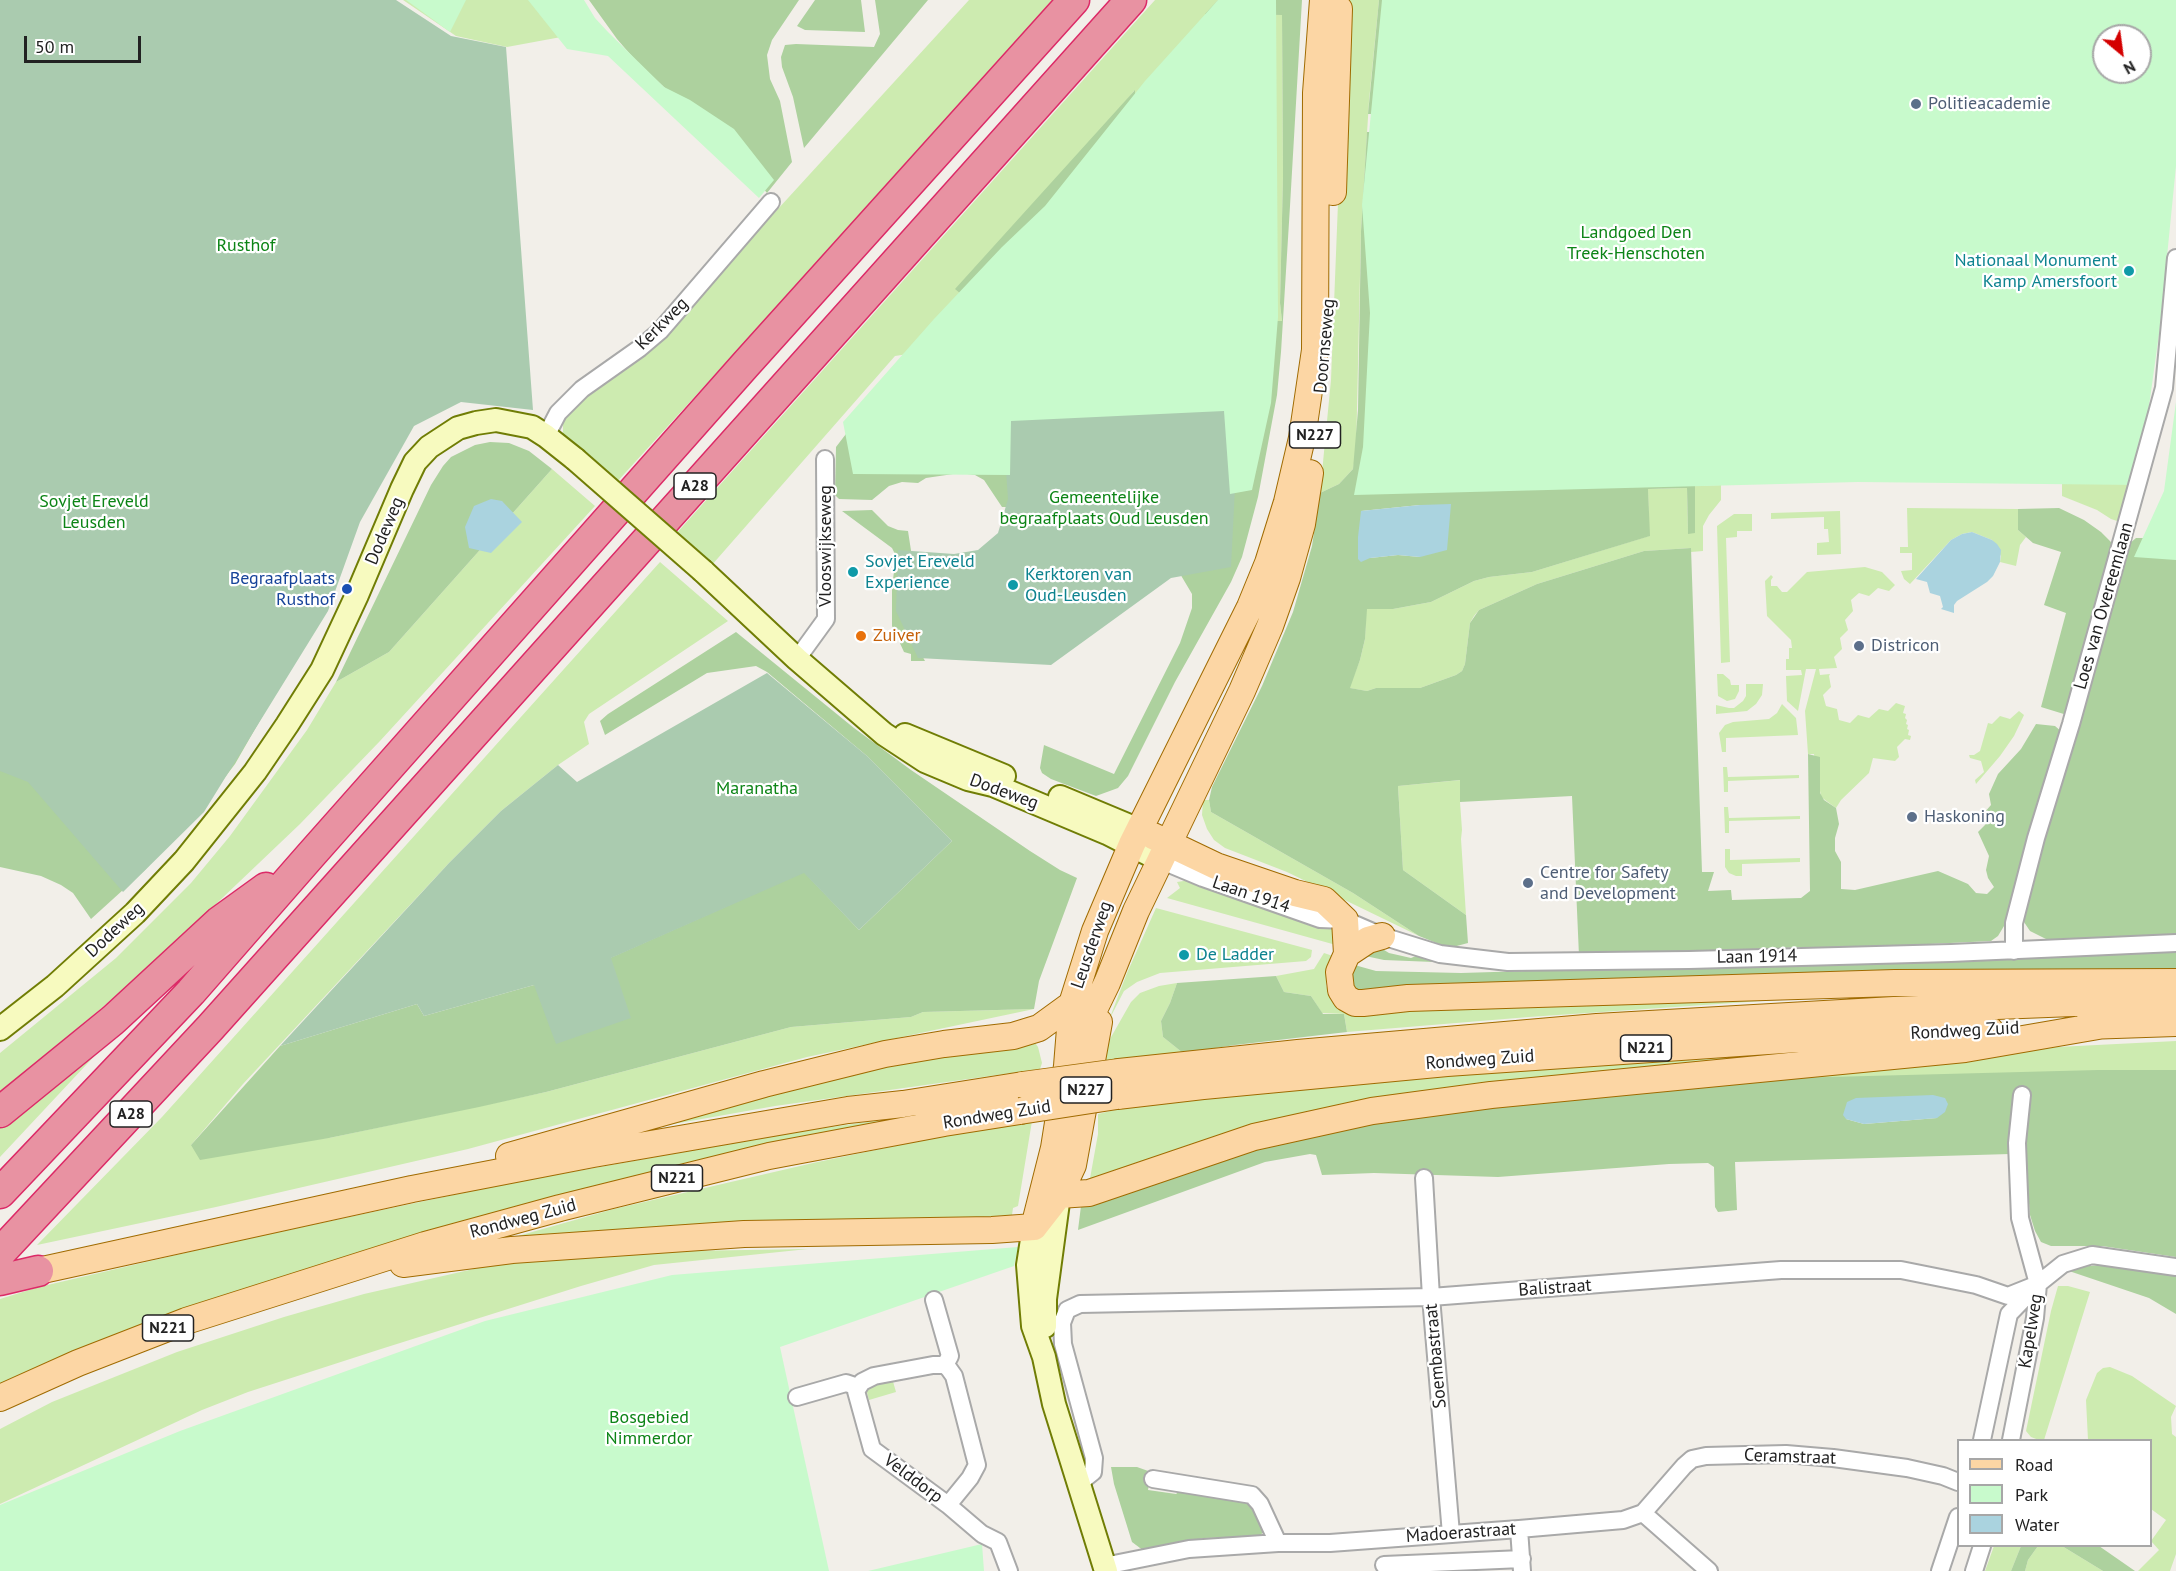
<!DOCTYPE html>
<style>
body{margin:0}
#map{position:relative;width:2176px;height:1571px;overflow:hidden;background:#f2efe9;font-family:"PT Sans",sans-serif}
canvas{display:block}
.legend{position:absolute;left:1957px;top:1439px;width:195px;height:108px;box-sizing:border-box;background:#fff;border:2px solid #a7a7a7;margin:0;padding:8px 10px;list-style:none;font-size:18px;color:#222}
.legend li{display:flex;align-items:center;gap:12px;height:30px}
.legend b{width:30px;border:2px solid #a7a7a7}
.north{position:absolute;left:2092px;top:24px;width:60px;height:60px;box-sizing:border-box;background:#fff;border:2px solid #a7a7a7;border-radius:50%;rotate:151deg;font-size:16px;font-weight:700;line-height:24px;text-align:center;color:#222}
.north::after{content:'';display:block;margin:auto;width:21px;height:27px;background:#d40000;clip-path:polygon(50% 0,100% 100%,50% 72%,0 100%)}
.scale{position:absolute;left:24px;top:36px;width:117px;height:27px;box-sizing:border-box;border:3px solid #222;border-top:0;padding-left:8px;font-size:18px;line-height:21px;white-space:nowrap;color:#222;-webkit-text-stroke:4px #fff;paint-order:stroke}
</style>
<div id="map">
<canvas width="2176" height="1571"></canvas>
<ul class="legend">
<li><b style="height:8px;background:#fcd6a4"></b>Road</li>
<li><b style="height:16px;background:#c8facc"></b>Park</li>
<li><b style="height:16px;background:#aad3df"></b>Water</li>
</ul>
<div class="north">N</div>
<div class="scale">50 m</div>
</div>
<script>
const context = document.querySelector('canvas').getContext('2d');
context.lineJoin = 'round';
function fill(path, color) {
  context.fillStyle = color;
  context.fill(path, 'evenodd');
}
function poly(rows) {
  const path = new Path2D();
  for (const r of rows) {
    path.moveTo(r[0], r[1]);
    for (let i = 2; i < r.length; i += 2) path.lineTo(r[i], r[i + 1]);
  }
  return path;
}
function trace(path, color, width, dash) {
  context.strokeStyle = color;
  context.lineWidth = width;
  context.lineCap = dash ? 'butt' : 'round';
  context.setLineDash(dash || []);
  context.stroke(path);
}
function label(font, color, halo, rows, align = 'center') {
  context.font = font + ' "PT Sans",sans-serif';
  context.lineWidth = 4.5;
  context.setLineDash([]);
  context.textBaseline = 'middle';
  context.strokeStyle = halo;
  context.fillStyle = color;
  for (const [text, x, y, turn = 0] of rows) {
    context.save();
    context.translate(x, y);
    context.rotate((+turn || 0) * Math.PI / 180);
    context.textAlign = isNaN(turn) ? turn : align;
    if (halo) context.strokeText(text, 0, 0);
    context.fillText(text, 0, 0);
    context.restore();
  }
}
const grass = poly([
 [403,0,535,0,572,35,507,47,456,36],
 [969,0,1057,0,615,484,563,437,563,423,566,415,767,221],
 [1155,0,1218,0,1206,14,1282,15,1283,176,1280,303,1282,321,1217,320,1134,160,1134,91,967,299,908,354,895,356,711,566,675,535],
 [1346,0,1379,0,1369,101,1361,231,1356,453,1353,469,1339,484,1320,493,1331,380],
 [552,469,595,506,380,741,300,824,154,963,0,1095,0,1053,116,958,191,883,230,836,307,730,336,682,389,652],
 [2062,482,2129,482,2130,488,2121,520,2117,521,2111,519,2097,510,2062,496],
 [1721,485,1721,500,1709,515,1703,526,1703,551,1691,552,1691,548,1644,551,1537,584,1479,610,1474,616,1470,623,1465,664,1462,671,1456,675,1420,688,1376,688,1367,691,1349,688,1360,660,1365,639,1366,609,1393,609,1431,602,1474,581,1489,577,1532,572,1649,536,1648,489,1687,488,1688,533,1694,533,1695,486],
 [1907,508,2018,509,2018,530,2026,537,2020,545,2016,566,2000,562,2001,556,1992,540,1972,532,1962,534,1951,540,1910,584,1904,579,1901,571,1912,570,1912,553,1900,553,1900,547,1908,547],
 [1840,511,1841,554,1817,555,1817,543,1829,542,1828,529,1824,529,1824,517,1771,519,1771,513],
 [1734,514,1752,514,1752,531,1737,531,1737,537,1726,538,1730,662,1721,663,1717,526],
 [660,562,728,621,589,714,584,722,589,744,558,765,501,811,449,863,243,1084,191,1145,329,1138,546,1092,791,1027,911,1017,923,1012,1034,1009,807,1057,468,1149,216,1207,37,1245,162,1117],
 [1865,567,1882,572,1895,585,1889,591,1878,588,1869,596,1859,593,1851,600,1853,611,1845,620,1848,630,1840,638,1842,649,1834,657,1837,668,1819,669,1820,675,1830,674,1829,676,1831,687,1823,695,1826,706,1837,709,1839,720,1850,723,1858,715,1869,718,1879,709,1888,711,1896,703,1905,706,1903,713,1906,714,1905,718,1907,720,1906,724,1908,725,1907,729,1909,730,1908,735,1911,736,1910,740,1905,739,1897,747,1899,757,1895,761,1873,758,1869,773,1841,800,1836,808,1821,797,1814,754,1808,754,1805,711,1816,669,1806,669,1798,711,1787,701,1786,676,1802,675,1801,670,1786,670,1786,659,1789,659,1789,648,1792,648,1791,640,1767,616,1765,581,1771,575,1773,577,1771,580,1771,586,1777,586,1782,592,1787,592,1807,572],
 [1717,674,1723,674,1730,680,1731,685,1739,685,1739,691,1735,699,1727,701,1718,696],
 [1746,684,1763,684,1762,695,1756,704,1747,711,1716,714,1716,705,1729,708,1734,708,1743,701,1746,696],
 [1782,704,1796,718,1798,735,1726,738,1726,752,1722,752,1719,733,1725,725,1733,722,1769,719,1777,713],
 [2019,711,2024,715,2014,736,2000,756,1976,784,1975,780,1984,772,1981,761,1970,758,1969,755,1974,755,1980,751,1988,723,1992,724,2000,716,2010,719],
 [1723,767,1727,767,1728,777,1799,775,1799,778,1728,781,1728,792,1724,792],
 [1461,780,1460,802,1462,830,1461,839,1466,915,1403,870,1398,786],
 [1203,800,1209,800,1211,812,1353,893,1419,936,1287,872,1225,848,1214,840,1207,829,1202,815],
 [1724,807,1728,807,1729,818,1800,816,1800,819,1729,821,1729,833,1725,833],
 [1725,849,1730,849,1730,860,1800,858,1800,862,1742,864,1742,876,1736,876,1729,873,1725,867],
 [1190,880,1202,882,1333,928,1336,945,1167,898,1180,888,1177,882],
 [1156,908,1312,950,1311,957,1306,961,1160,973,1137,982,1124,991,1109,1020,1127,973],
 [1324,953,1333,956,1326,974,1326,985,1331,1000,1341,1010,1468,1001,1908,991,1529,1017,1347,1032,1344,1014,1322,1013,1311,996,1284,992,1276,976,1314,969],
 [1177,983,1170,1003,1161,1021,1163,1037,1183,1053,1100,1062,1102,1053,1131,1002,1140,993,1159,986],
 [144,1003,0,1157,0,1125],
 [1033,1040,1038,1047,1042,1063,1040,1069,775,1106,634,1131,859,1067],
 [2176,1041,2176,1070,1697,1081,1998,1050],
 [1851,1045,1089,1184,1098,1134,1098,1114,1140,1104,1438,1073],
 [889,1119,892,1119,675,1165,517,1208,0,1385,0,1299,39,1287,236,1241,505,1184,789,1133],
 [1032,1121,1018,1206,1013,1208,1012,1215,853,1226,500,1241,614,1209,813,1163,1001,1124],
 [808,1249,654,1265,581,1286,381,1349,248,1392,202,1410,0,1504,0,1429,52,1402,177,1352,284,1317,364,1294,513,1260,621,1252],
 [2058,1286,2068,1286,2090,1292,2044,1440,2039,1440,2031,1437,2026,1431,2051,1311],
 [2110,1367,2132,1376,2176,1406,2171,1417,2172,1434,2176,1437,2176,1554,2170,1571,2138,1571,2159,1550,2151,1541,2166,1520,2151,1509,2150,1440,2088,1440,2086,1400,2097,1373,2103,1368],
 [892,1378,896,1392,869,1400,865,1385],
 [1994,1546,2021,1546,2011,1571,1985,1571],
 [2038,1546,2062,1546,2103,1571,2025,1571,2028,1560]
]);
const forest = poly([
 [589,0,799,0,772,40,767,55,770,79,780,101,792,162,767,193,742,163,693,114,636,61,617,39],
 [815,0,861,0,865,32,805,30,797,26],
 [875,0,928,0,804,148,793,97,782,67,781,57,785,45,796,44,874,47,880,34],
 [1218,0,1302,0,1290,206,1281,352,1277,395,1258,497,1242,557,1231,582,1175,682,1128,776,1118,788,1096,796,1051,779,1042,773,1040,768,1044,745,1114,774,1180,643,1192,608,1192,594,1176,567,1011,507,1002,507,984,480,975,475,960,473,926,478,918,483,902,482,889,486,872,500,839,499,835,495,836,447,849,430,967,299,955,289,1135,90,1134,160,1217,320,1282,321,1280,303,1283,176,1282,15,1205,14],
 [1379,0,1395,0,1387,114,1368,114],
 [1475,131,1695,429,1695,533,1688,534,1687,488,1648,489,1650,536,1532,572,1489,577,1474,581,1431,602,1393,609,1367,609,1365,639,1360,660,1350,688,1367,691,1376,688,1420,688,1456,675,1462,671,1465,664,1470,623,1479,610,1537,584,1644,551,1691,548,1702,872,1714,872,1708,891,1731,890,1732,900,1801,898,1810,891,1808,754,1820,757,1820,793,1824,800,1836,808,1839,824,1835,838,1835,851,1841,862,1841,889,1855,890,1938,871,1968,884,1976,893,1987,894,1994,887,1988,878,1986,870,1989,856,1978,832,1986,824,1984,813,1991,805,1989,794,1998,774,2021,749,2036,724,2055,726,2062,732,2007,921,1998,936,1991,941,1806,950,1802,947,1767,949,1764,951,1579,956,1572,796,1460,802,1460,780,1398,786,1403,870,1466,915,1468,943,1449,948,1419,936,1353,893,1211,812,1209,800,1212,787,1262,686,1293,612,1312,546,1320,493,1339,484,1353,469,1358,410,1361,231,1367,132],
 [1420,505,1420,557,1398,555,1370,558,1361,511],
 [490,442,509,443,529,451,552,469,389,652,336,682,431,485,443,466,451,457,475,445],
 [2059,508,2084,520,2101,532,2112,543,2114,552,2067,715,2041,707,2066,613,2044,605,2061,552,2033,543,2018,530,2018,509],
 [872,510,888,526,898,530,908,531,912,557,919,650,925,661,911,661,911,654,904,652,892,626,892,587,896,556,892,548,842,511],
 [2136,538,2176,538,2176,937,2050,941,2030,931,2024,922,2024,906,2038,865,2125,551,2129,544],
 [736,632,854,728,911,770,1030,851,1060,870,1077,878,1039,981,1034,1009,923,1012,911,1017,791,1027,546,1092,479,1107,329,1138,200,1160,191,1145,280,1046,417,1004,424,1016,534,985,630,1018,610,958,804,872,859,930,952,841,867,756,767,672,756,666,707,673,605,735,600,721,608,714],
 [290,668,235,764,208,800,145,870,91,919,73,893,61,885,41,876,0,867,0,716],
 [1376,945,1389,953,1411,958,1416,956,1434,962,1384,960,1356,954],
 [2176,951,2176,975,1362,993,1351,985,1351,964,1376,971,1461,973,2085,954,2088,956],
 [1276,976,1284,992,1311,996,1323,1014,1344,1014,1347,1032,1235,1045,1183,1053,1163,1037,1161,1021,1170,1003,1177,983],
 [2098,1070,2176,1070,2176,1257,2102,1246,2051,1246,2041,1242,2035,1231,2030,1215,2025,1153,2026,1123,2030,1093,2017,1088,2010,1154,1735,1162,1737,1210,1718,1212,1715,1207,1714,1167,1708,1163,1669,1164,1498,1177,1374,1173,1322,1175,1316,1155,1310,1154,1265,1162,1078,1230,1081,1206,1105,1197,1330,1126,1676,1081],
 [1937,1118,1864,1124,1846,1119],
 [2101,1265,2176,1275,2176,1314,2149,1298,2069,1271,2077,1267],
 [1111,1467,1137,1467,1151,1472,1148,1490,1176,1494,1183,1488,1251,1503,1264,1531,1259,1537,1204,1538,1144,1551,1132,1542,1114,1484],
 [2021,1546,2038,1546,2028,1560,2025,1571,2011,1571],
 [2062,1546,2099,1546,2135,1571,2103,1571]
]);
const cemetery = poly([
 [0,0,396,0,451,36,506,47,533,410,461,402,414,426,360,522,328,611,204,812,123,892,28,782,0,771],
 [1239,408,1231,567,1171,578,1051,665,918,658,896,611,898,550,954,554,978,550,998,533,1008,499,1002,414],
 [767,673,867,756,952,841,859,930,804,873,611,958,631,1018,556,1044,534,985,424,1016,417,1004,280,1046,449,863,501,811,558,765,577,782]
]);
const park = poly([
 [406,0,466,0,450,32],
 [528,0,584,0,595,18,608,32,664,87,690,100,734,129,774,180,759,198,608,56,567,49],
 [1218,0,1276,0,1278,317,1271,403,1252,490,1230,494,1224,411,1011,421,1010,475,853,474,843,422,934,319,1002,247,1045,206,1145,81],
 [1382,0,2176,0,2176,166,2160,327,2138,485,1858,482,1354,495,1363,447,1370,313,1362,205],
 [2104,36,2140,36,2140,72,2104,72],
 [2176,402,2176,560,2134,557,2164,491],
 [1018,1247,1014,1266,780,1347,829,1571,0,1571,0,1505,180,1431,485,1321,672,1275],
 [982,1544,984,1571,868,1571]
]);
const water = poly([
 [491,499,502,501,522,522,491,553,469,548,465,527,474,506],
 [1451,504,1447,550,1420,557,1398,555,1370,558,1361,562,1358,559,1358,537,1361,511,1420,505],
 [1972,532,1992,540,1997,544,2001,550,2000,562,1993,576,1987,582,1957,601,1954,605,1954,613,1941,609,1943,607,1940,596,1930,593,1927,582,1916,579,1951,540,1962,534],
 [1933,1095,1945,1098,1948,1104,1945,1112,1937,1118,1864,1124,1846,1119,1843,1115,1847,1102,1856,1098]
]);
const street = poly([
 [546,436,558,413,582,389,640,348,660,331,771,202],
 [797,659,826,619,825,459],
 [1160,860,1203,878,1320,919,1345,920,1382,936,1440,954,1508,962,1689,960,1951,953,2176,943],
 [2014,951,2014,923,2036,838,2071,724,2164,388,2176,258],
 [1424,1178,1431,1297,1451,1534],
 [934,1300,950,1356,945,1365],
 [797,1397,846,1383,858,1387],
 [1982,1440,2009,1314,2038,1284,2063,1264,2092,1255,2176,1267],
 [2011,1440,2035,1318,2038,1284,2020,1218,2017,1143,2022,1095],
 [1153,1479,1252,1495,1260,1504,1278,1543],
 [1078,1484,1093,1472,1094,1458,1063,1344,1062,1323,1067,1310,1080,1304,1431,1297,1781,1270,1901,1270,1976,1285,2008,1296,2038,1284],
 [948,1505,970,1478,977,1465,954,1376,949,1369,945,1365,933,1365,874,1376,862,1382,856,1391,872,1449,948,1505,982,1534,998,1542,1009,1571],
 [1643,1513,1684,1466,1692,1459,1706,1456,1786,1454,1833,1458,1907,1468,1943,1476,1958,1482],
 [1643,1513,1709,1571],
 [1519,1529,1522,1571],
 [1384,1565,1522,1559],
 [1104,1566,1189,1549,1278,1543,1330,1543,1519,1529,1623,1520,1643,1513],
 [1940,1571,1958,1517],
 [1974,1571,1982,1546]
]);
const secondary = poly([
 [703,571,797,659,884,734,925,761,968,779,993,785,1107,833,1160,860],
 [905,735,1004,776],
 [1060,797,1139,830],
 [0,1029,55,986,135,913,184,861,255,772,287,725,322,670,357,595,402,489,415,462,429,447,458,428,476,423,496,420,532,427,546,436,575,459],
 [1034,1227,1028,1265,1033,1326,1044,1357,1054,1404,1106,1571],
 [1045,1326,1045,1299,1059,1195]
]);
const primary = poly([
 [1333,192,1339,9],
 [1153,836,1216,866,1295,893,1324,900,1345,920,1347,954],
 [1382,936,1368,940,1347,954,1339,972,1341,990,1346,998,1355,1003,1363,1003,1408,998,1895,983,2176,982],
 [2086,1026,2176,1023],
 [1073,1053,1107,983,1136,911,1242,691,1270,626,1287,578,1302,524,1310,473],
 [1119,1072,1298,1053,1597,1027,1894,1010,2176,999],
 [1117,1096,1203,1086,1447,1063,1812,1038,1990,1030],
 [509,1156,764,1084,885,1054,944,1044,1013,1036,1039,1028,1072,1004],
 [1059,1195,1089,1193,1254,1137,1372,1111,1491,1095,1965,1049,2104,1025],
 [1034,1227,1054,1148,1067,1066,1072,1004,1095,931,1132,844,1250,607,1268,563,1287,502,1302,438,1315,350,1316,93,1323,0],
 [403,1264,512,1250,744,1234,992,1230,1034,1227,1059,1195,1073,1165,1099,1022],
 [38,1271,412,1189,593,1154,848,1110,903,1104,1023,1085],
 [0,1398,78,1363,186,1321,425,1245,560,1208,769,1156,944,1123,1020,1111]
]);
const highway = poly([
 [0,1112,113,1020,219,922,266,888],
 [0,1193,191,992,310,856,746,364,1074,0],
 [0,1253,210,1028,1131,0],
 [0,1280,38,1271]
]);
const secondaryBridge = poly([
 [575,459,703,571]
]);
const primaryBridge = poly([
 [1023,1085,1119,1072],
 [1020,1111,1117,1096]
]);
const markers = [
 [1916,104,6,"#5c6f8a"],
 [2129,271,6,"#0f9aa8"],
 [853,572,6,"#0f9aa8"],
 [1013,585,6,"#0f9aa8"],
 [347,589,6,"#1a4fb4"],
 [861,636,6,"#e8710a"],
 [1859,646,6,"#5c6f8a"],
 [1912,817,6,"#5c6f8a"],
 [1528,883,6,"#5c6f8a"],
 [1184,955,6,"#0f9aa8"]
];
const shields = [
 [1315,435,51],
 [695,486,42],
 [1646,1048,51],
 [1086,1090,51],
 [131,1114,42],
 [677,1178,51],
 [168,1328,51]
];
const shieldNames = [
 ["N227",1315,435],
 ["A28",695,486],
 ["N221",1646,1048],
 ["N227",1086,1090],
 ["A28",131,1114],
 ["N221",677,1178],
 ["N221",168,1328]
];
const serviceNames = [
 ["Politieacademie",1928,104],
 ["Districon",1871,646],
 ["Haskoning",1924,817],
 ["Centre for Safety",1540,873],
 ["and Development",1540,894]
];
const parkNames = [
 ["Landgoed Den",1636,233],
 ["Treek-Henschoten",1636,254],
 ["Rusthof",246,246],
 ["Gemeentelijke",1104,498],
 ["begraafplaats Oud Leusden",1104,519],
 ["Sovjet Ereveld",94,502],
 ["Leusden",94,523],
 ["Maranatha",757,789],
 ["Bosgebied",649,1418],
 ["Nimmerdor",649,1439]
];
const cultureNames = [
 ["Nationaal Monument",2117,261,"right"],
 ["Kamp Amersfoort",2117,282,"right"],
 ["Sovjet Ereveld",865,562],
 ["Experience",865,583],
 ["Kerktoren van",1025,575],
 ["Oud-Leusden",1025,596],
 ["De Ladder",1196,955]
];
const streetNames = [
 ["Kerkweg",662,324,-45],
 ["Doornseweg",1325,346,-85],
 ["Dodeweg",385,531,-67],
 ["Vlooswijkseweg",826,546,-90],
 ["Loes van Overeemlaan",2104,606,-74],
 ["Dodeweg",1004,792,20],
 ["Laan 1914",1251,895,19],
 ["Dodeweg",115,930,-43],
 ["Leusderweg",1092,945,-71],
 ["Laan 1914",1757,957,-1],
 ["Rondweg Zuid",1965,1031,-3],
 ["Rondweg Zuid",1480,1060,-4],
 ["Rondweg Zuid",997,1115,-9],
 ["Rondweg Zuid",523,1219,-15],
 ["Balistraat",1555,1288,-4],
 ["Kapelweg",2031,1331,-81],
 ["Soembastraat",1436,1356,-95],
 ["Ceramstraat",1790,1457,2],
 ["Velddorp",913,1479,37],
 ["Madoerastraat",1461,1533,-4]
];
const transitNames = [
 ["Begraafplaats",335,579],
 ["Rusthof",335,600]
];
const foodNames = [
 ["Zuiver",873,636]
];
fill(grass, '#cdebb0');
fill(forest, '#add19e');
fill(cemetery, '#aacbaf');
fill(park, '#c8facc');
fill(water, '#aad3df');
trace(street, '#a9a9a9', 20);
trace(secondary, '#707d05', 26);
trace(primary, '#a06b00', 28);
trace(highway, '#dc2a67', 33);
trace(street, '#fff', 16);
trace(secondary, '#f7fabf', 22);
trace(primary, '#fcd6a4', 26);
trace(highway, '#e892a2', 30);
trace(secondaryBridge, '#707d05', 26, []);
trace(primaryBridge, '#a06b00', 28, []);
trace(secondaryBridge, '#f7fabf', 22);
trace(primaryBridge, '#fcd6a4', 26);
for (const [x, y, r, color] of markers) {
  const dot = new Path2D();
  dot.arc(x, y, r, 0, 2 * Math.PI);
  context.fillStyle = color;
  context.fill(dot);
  trace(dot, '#fff', 2);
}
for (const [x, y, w] of shields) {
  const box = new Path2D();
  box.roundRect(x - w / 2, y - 13, w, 26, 4.5);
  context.fillStyle = '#fff';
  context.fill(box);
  trace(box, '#222', 1.5);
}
label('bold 16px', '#222', null, shieldNames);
label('18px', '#4e5e75', '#fff', serviceNames, 'left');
label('18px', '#0c8416', '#fff', parkNames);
label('18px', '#0d838f', '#fff', cultureNames, 'left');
label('18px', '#222', '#fff', streetNames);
label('18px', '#164399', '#fff', transitNames, 'right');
label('18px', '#c56008', '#fff', foodNames, 'left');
</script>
